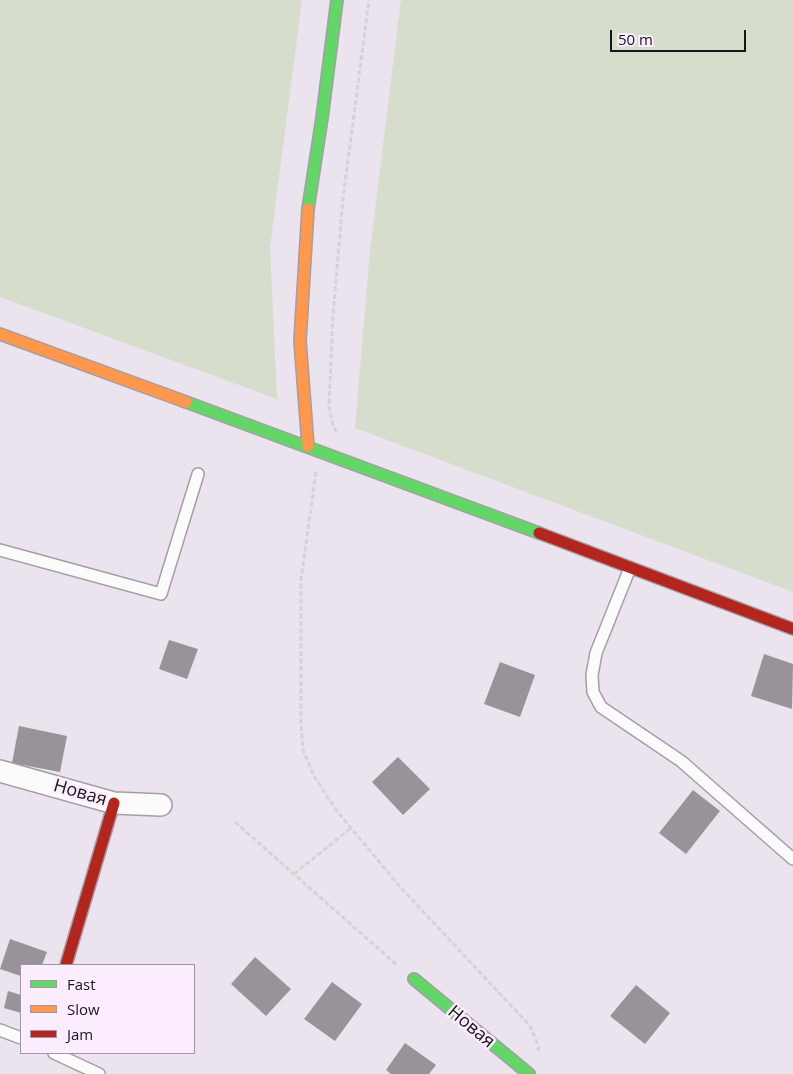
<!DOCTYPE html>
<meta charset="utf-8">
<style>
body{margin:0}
#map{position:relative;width:793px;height:1074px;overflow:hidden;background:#ebe3ed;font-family:"Open Sans",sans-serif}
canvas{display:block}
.legend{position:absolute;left:20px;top:964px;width:175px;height:90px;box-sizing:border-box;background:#fbecfe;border:1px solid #a196a3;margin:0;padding:6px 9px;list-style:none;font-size:15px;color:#19141a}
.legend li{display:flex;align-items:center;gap:10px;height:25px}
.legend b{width:25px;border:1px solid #a196a3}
.scale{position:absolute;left:610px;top:30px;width:136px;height:22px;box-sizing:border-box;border:2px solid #19141a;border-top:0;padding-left:6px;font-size:15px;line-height:18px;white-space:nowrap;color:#19141a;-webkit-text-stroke:4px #fbecfe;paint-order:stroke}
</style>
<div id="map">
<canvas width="793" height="1074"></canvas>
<ul class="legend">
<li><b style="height:6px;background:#63d668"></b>Fast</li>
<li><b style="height:6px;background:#ff974d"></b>Slow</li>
<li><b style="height:6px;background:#b3261e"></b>Jam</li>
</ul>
<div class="scale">50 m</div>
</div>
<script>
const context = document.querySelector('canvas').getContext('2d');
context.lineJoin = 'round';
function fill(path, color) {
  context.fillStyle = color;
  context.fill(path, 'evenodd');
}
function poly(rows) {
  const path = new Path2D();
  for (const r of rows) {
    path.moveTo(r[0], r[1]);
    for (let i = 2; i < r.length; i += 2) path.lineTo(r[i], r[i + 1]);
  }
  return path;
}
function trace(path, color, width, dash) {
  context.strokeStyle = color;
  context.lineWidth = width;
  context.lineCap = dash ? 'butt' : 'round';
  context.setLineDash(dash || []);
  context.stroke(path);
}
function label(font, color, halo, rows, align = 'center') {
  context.font = font + ' "Open Sans",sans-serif';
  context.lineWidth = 5;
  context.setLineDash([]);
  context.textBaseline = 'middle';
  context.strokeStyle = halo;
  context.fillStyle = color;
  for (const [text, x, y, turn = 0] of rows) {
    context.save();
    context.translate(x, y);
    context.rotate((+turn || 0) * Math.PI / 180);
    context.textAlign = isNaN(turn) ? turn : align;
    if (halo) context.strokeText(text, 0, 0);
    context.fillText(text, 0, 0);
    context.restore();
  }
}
const green = poly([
 [0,0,302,0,270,247,277,399,0,297],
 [401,0,793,0,793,592,355,428,370,251]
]);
const building = poly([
 [169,640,198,649,187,679,159,669],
 [764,654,793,664,792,709,751,696],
 [500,662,535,675,520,717,484,704],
 [19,726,67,736,60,772,12,763],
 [398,757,430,789,403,815,372,782],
 [693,790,720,811,686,854,659,833],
 [10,939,47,952,42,965,21,965,21,976,0,969],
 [255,957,291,989,266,1016,231,984],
 [332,982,362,1004,335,1041,304,1019],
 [636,985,670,1013,645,1044,610,1016],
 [8,991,21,995,21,1013,4,1008],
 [405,1043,436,1065,429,1074,391,1074,386,1070]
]);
const path = poly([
 [337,432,333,426,329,406,333,316,343,198,369,0],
 [316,472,301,580,301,724,303,750,314,776,336,810,402,889,530,1026,539,1048,537,1051],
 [235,822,398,966],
 [294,874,351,828]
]);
const lane = poly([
 [0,550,161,594,198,474],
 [630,568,596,653,592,675,593,692,601,707,681,761,793,859],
 [0,1030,21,1038],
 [54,1053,99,1074]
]);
const street = poly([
 [0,771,114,803,161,805]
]);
const fast = poly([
 [308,209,322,118,337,0],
 [186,402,539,533],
 [414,979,529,1074]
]);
const slow = poly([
 [0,334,186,402],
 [308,446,300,341,308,209]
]);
const jam = poly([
 [539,533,793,629],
 [66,965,114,803]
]);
const streetNames = [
 ["Новая",80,793,16],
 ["Новая",471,1027,40]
];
fill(green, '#d6ddcc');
fill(building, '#989299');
trace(lane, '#a59ea6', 14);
trace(street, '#a59ea6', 24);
trace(fast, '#a59ea6', 14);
trace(slow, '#a59ea6', 14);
trace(jam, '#a59ea6', 14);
trace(path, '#d5d3d5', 3, [5, 2.5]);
trace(lane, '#fcfbfc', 11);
trace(street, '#fcfbfc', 21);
trace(fast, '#63d668', 11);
trace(slow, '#ff974d', 11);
trace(jam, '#b3261e', 11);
label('18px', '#19141a', '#fbecfe', streetNames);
</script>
